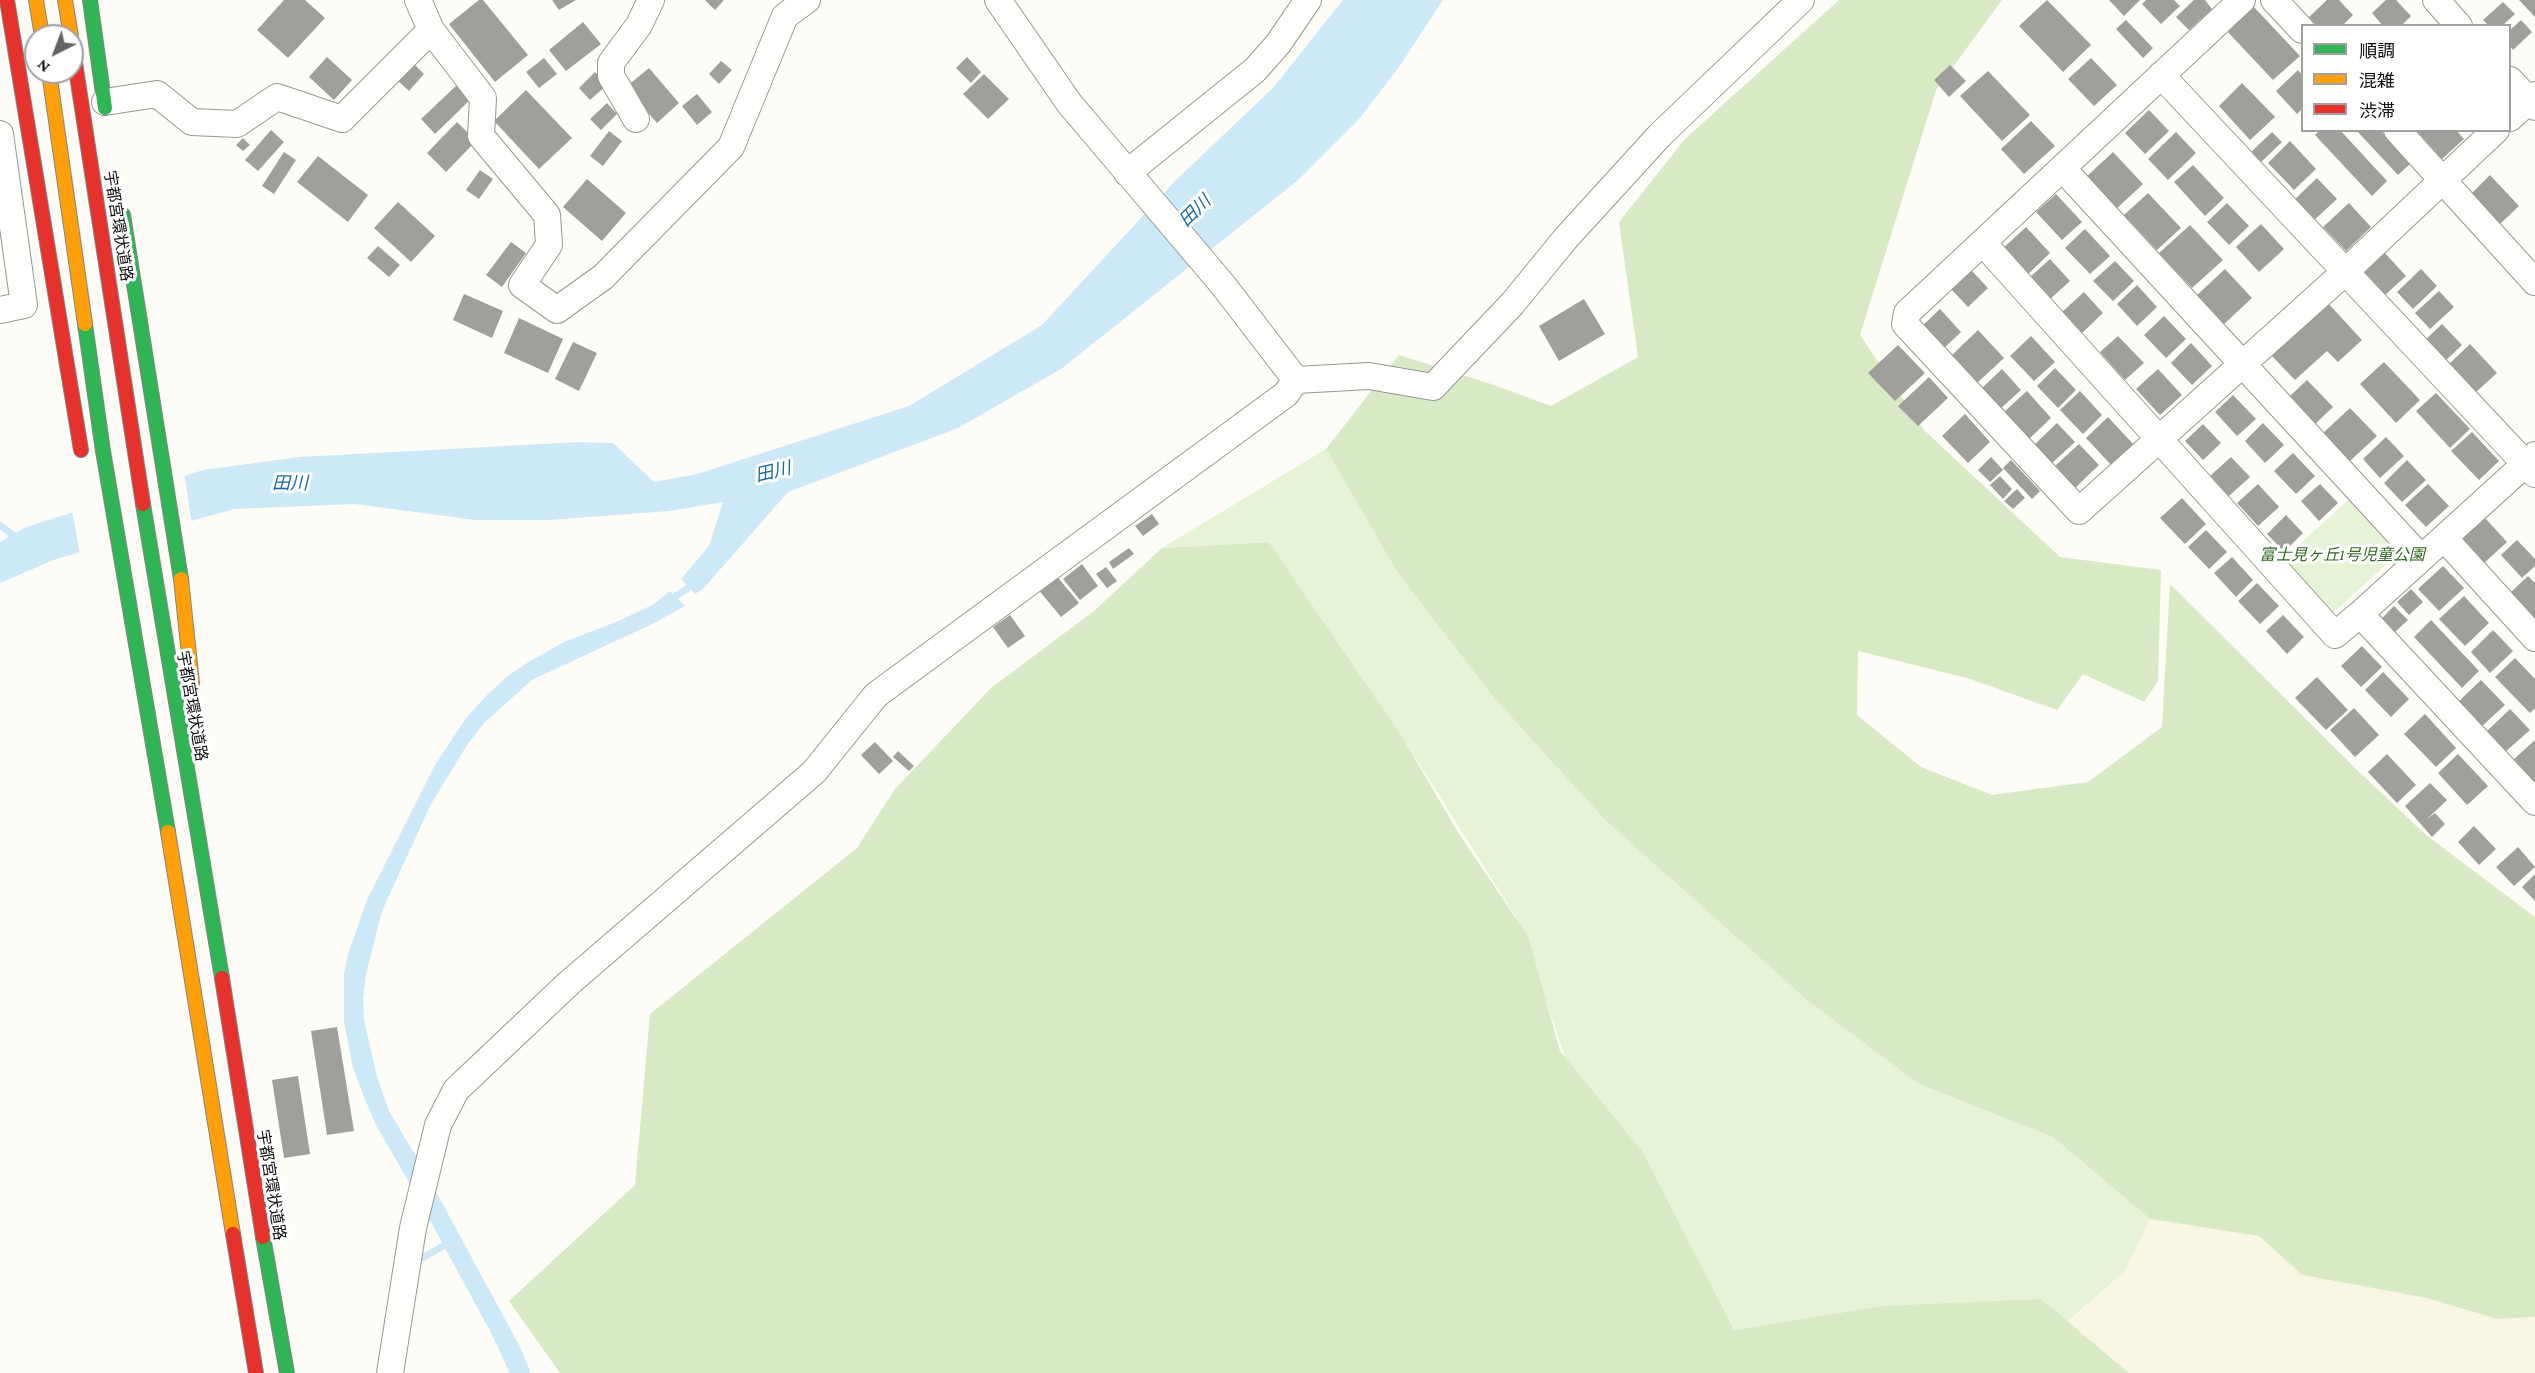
<!DOCTYPE html>
<meta charset="utf-8">
<style>
body{margin:0}
#map{position:relative;width:2535px;height:1373px;overflow:hidden;background:#fdfcf7;font-family:"Crimson Pro","Noto Sans JP",serif}
canvas{display:block}
.legend{position:absolute;left:2301px;top:24px;width:210px;height:108px;box-sizing:border-box;background:#fff;border:2px solid #a0a0a0;margin:0;padding:8px 10px;list-style:none;font-size:18px;color:#111}
.legend li{display:flex;align-items:center;gap:12px;height:30px}
.legend b{width:30px;border:2px solid #a0a0a0}
.north{position:absolute;left:24px;top:24px;width:60px;height:60px;box-sizing:border-box;background:#fff;border:2px solid #a0a0a0;border-radius:50%;rotate:222deg;font-size:16px;font-weight:700;line-height:24px;text-align:center;color:#111}
.north::after{content:'';display:block;margin:auto;width:21px;height:27px;background:#646362;clip-path:polygon(50% 0,100% 100%,50% 72%,0 100%)}
</style>
<div id="map">
<canvas width="2535" height="1373"></canvas>
<ul class="legend">
<li><b style="height:8px;background:#30b455"></b>順調</li>
<li><b style="height:8px;background:#ff9f0a"></b>混雑</li>
<li><b style="height:8px;background:#e5322d"></b>渋滞</li>
</ul>
<div class="north">N</div>
</div>
<script>
const context = document.querySelector('canvas').getContext('2d');
context.lineJoin = 'round';
function fill(path, color) {
  context.fillStyle = color;
  context.fill(path, 'evenodd');
}
function poly(rows) {
  const path = new Path2D();
  for (const r of rows) {
    path.moveTo(r[0], r[1]);
    for (let i = 2; i < r.length; i += 2) path.lineTo(r[i], r[i + 1]);
  }
  return path;
}
function trace(path, color, width, dash) {
  context.strokeStyle = color;
  context.lineWidth = width;
  context.lineCap = dash ? 'butt' : 'round';
  context.setLineDash(dash || []);
  context.stroke(path);
}
function label(font, color, halo, rows, align = 'center') {
  context.font = font + ' "Crimson Pro","Noto Sans JP",serif';
  context.lineWidth = 6;
  context.setLineDash([]);
  context.textBaseline = 'middle';
  context.strokeStyle = halo;
  context.fillStyle = color;
  for (const [text, x, y, turn = 0] of rows) {
    context.save();
    context.translate(x, y);
    context.rotate((+turn || 0) * Math.PI / 180);
    context.textAlign = isNaN(turn) ? turn : align;
    if (halo) context.strokeText(text, 0, 0);
    context.fillText(text, 0, 0);
    context.restore();
  }
}
const farmland = poly([
 [2150,1219,2259,1236,2302,1275,2427,1298,2497,1319,2535,1317,2535,1373,2129,1373,2068,1322,2124,1272]
]);
const green = poly([
 [1326,449,1397,572,1494,698,1606,821,1807,1000,1919,1084,2053,1137,2150,1219,2124,1272,2067,1322,1882,1306,1734,1330,1565,1057,1519,922,1401,735,1269,542,1162,548],
 [2352,497,2401,551,2333,613,2283,559]
]);
const forest = poly([
 [1839,0,2002,0,1936,90,1860,335,1924,430,2060,557,2161,570,2158,681,2144,702,2083,674,2057,710,1970,679,1858,651,1857,715,1921,767,1992,795,2088,782,2162,727,2170,584,2356,769,2426,835,2535,917,2535,1317,2497,1319,2427,1298,2302,1275,2259,1236,2150,1219,2053,1137,1919,1084,1807,1000,1606,821,1494,698,1397,572,1326,449,1399,355,1488,383,1551,406,1638,357,1619,222,1685,139],
 [1269,542,1401,735,1459,834,1528,936,1560,1051,1642,1151,1734,1330,1882,1306,2041,1299,2129,1373,560,1373,509,1301,635,1185,650,1014,857,848,895,789,991,688,1094,611,1162,548]
]);
const water = poly([
 [1343,0,1443,0,1399,67,1359,119,1297,181,1061,369,958,428,788,492,703,589,695,594,681,579,709,546,723,502,669,511,548,520,476,520,355,504,234,509,56,559,0,583,0,542,24,528,203,470,300,457,580,442,613,443,654,482,697,474,909,406,1042,325,1177,179,1273,88],
 [670,591,685,606,652,624,532,680,484,723,467,745,430,806,382,911,366,974,363,998,364,1019,377,1077,389,1111,417,1158,410,1184,377,1127,363,1095,352,1064,344,1021,344,974,348,954,367,900,435,765,466,718,488,694,509,675,530,661,564,642,621,620,654,604],
 [434,1188,519,1345,531,1373,510,1373,489,1329,427,1215]
]);
const pier = poly([
 [184,473,192,524,80,555,72,510]
]);
const stream = poly([
 [0,525,19,540],
 [668,601,696,583],
 [416,1264,417,1261,450,1242]
]);
const building = poly([
 [284,0,305,0,325,18,288,58,257,30],
 [479,0,483,0,528,55,495,82,449,24],
 [552,0,576,0,559,10],
 [705,0,724,0,715,10],
 [2047,0,2091,45,2063,72,2019,26],
 [2109,0,2140,0,2124,16],
 [2146,0,2174,0,2180,6,2161,24,2142,4],
 [2194,0,2205,0,2212,9,2189,30,2176,17],
 [2327,0,2339,0,2353,15,2342,26,2317,26,2309,17],
 [2386,0,2396,0,2411,16,2401,26,2383,26,2372,13],
 [2519,0,2535,0,2535,17],
 [2503,2,2515,14,2502,26,2489,26,2483,20],
 [2252,5,2300,56,2273,80,2226,30],
 [2126,20,2153,48,2143,58,2116,29],
 [2521,20,2532,32,2513,50,2510,46,2510,30],
 [583,22,601,44,566,71,549,50],
 [327,57,352,80,334,100,309,77],
 [967,57,981,72,971,83,956,68],
 [544,58,557,74,539,88,526,72],
 [2091,58,2117,85,2094,106,2068,79],
 [721,61,732,70,719,84,709,74],
 [412,62,424,74,409,91,396,79],
 [1950,65,1966,81,1949,97,1934,80],
 [649,68,679,103,657,123,626,87],
 [2298,70,2302,75,2302,109,2297,114,2276,91],
 [1988,71,2030,115,2002,141,1960,96],
 [595,72,607,85,590,100,579,88],
 [984,74,1009,99,988,119,963,94],
 [2242,83,2275,117,2250,140,2219,106],
 [458,84,472,98,435,134,421,119],
 [526,90,572,138,539,169,494,121],
 [697,94,712,112,697,125,682,106],
 [607,103,617,114,601,130,590,119],
 [2149,110,2169,131,2145,154,2125,133],
 [2031,121,2055,146,2024,174,2001,149],
 [457,122,476,141,446,172,427,153],
 [271,130,284,142,258,171,245,160],
 [2320,130,2340,130,2387,181,2372,196,2315,135],
 [2356,130,2380,130,2411,163,2398,175],
 [2416,130,2456,130,2464,139,2442,159],
 [609,131,622,141,603,166,590,156],
 [2176,132,2196,153,2168,180,2148,159],
 [2272,132,2282,142,2259,164,2249,154],
 [243,138,250,145,243,151,236,145],
 [2290,141,2316,169,2294,190,2268,163],
 [284,152,296,160,274,194,262,186],
 [2113,152,2143,184,2115,210,2085,178],
 [318,156,368,195,348,222,297,182],
 [2193,165,2224,198,2205,216,2174,182],
 [480,170,493,179,479,199,466,190],
 [2490,175,2519,206,2500,224,2471,194],
 [2317,178,2337,199,2312,222,2293,201],
 [587,179,626,213,602,241,563,207],
 [2148,193,2181,228,2157,250,2124,215],
 [2056,194,2082,222,2062,240,2036,212],
 [398,202,435,236,411,262,374,228],
 [2227,203,2249,226,2229,245,2207,222],
 [2349,203,2371,227,2346,251,2323,227],
 [2261,224,2284,249,2259,272,2236,247],
 [2190,225,2223,260,2192,288,2159,253],
 [2026,227,2050,253,2025,277,2000,251],
 [2085,229,2110,256,2090,274,2065,248],
 [511,242,526,253,502,287,486,275],
 [378,246,400,265,389,277,367,258],
 [2384,252,2406,276,2384,296,2362,272],
 [2050,259,2070,281,2049,300,2029,278],
 [2115,261,2134,281,2113,301,2093,281],
 [2225,269,2252,298,2223,325,2196,296],
 [2421,269,2437,286,2413,309,2397,292],
 [1971,270,1988,288,1968,307,1951,289],
 [2137,285,2157,307,2137,326,2117,304],
 [2439,291,2454,307,2430,329,2415,313],
 [2084,292,2103,313,2081,334,2061,313],
 [464,294,503,311,492,338,453,320],
 [1584,299,1605,334,1559,361,1539,326],
 [2327,302,2362,340,2338,362,2327,351,2295,380,2271,355],
 [1940,309,1961,332,1942,350,1921,327],
 [2164,316,2186,339,2166,358,2144,335],
 [519,318,563,339,548,373,504,353],
 [2442,324,2462,345,2443,363,2423,342],
 [1978,330,2004,358,1977,383,1952,355],
 [2031,336,2055,362,2034,381,2010,356],
 [2118,336,2144,363,2125,380,2100,352],
 [573,342,597,353,579,391,555,379],
 [2191,343,2212,366,2192,385,2171,363],
 [2470,344,2497,373,2475,393,2448,365],
 [1898,345,1925,373,1895,401,1868,373],
 [2384,362,2420,400,2396,423,2360,384],
 [2055,368,2076,390,2058,408,2037,386],
 [2002,369,2021,390,1999,410,1980,390],
 [2158,369,2182,395,2160,415,2136,389],
 [1929,377,1948,398,1918,426,1898,406],
 [2307,380,2333,407,2315,424,2289,397],
 [2027,391,2051,418,2029,439,2004,412],
 [2080,391,2102,415,2083,434,2060,410],
 [2436,393,2470,429,2450,448,2416,411],
 [2233,395,2256,419,2237,436,2215,412],
 [2350,408,2377,436,2350,461,2323,433],
 [1965,414,1990,442,1968,463,1942,436],
 [2108,417,2135,446,2113,467,2086,438],
 [2057,423,2075,442,2051,464,2033,446],
 [2263,423,2284,445,2265,463,2245,441],
 [2203,424,2221,443,2203,460,2185,441],
 [2472,432,2499,461,2479,480,2451,451],
 [2386,437,2404,456,2380,478,2363,459],
 [2079,444,2099,465,2075,488,2055,466],
 [2293,453,2315,476,2296,494,2274,471],
 [1991,457,2003,470,1990,482,1978,470],
 [2231,457,2250,477,2229,496,2210,476],
 [2011,460,2040,491,2032,499,2003,468],
 [2407,460,2426,480,2402,502,2384,483],
 [2000,476,2012,489,2003,499,1990,485],
 [2258,484,2279,507,2258,526,2237,503],
 [2320,484,2338,503,2319,521,2301,501],
 [2428,484,2449,506,2426,527,2405,505],
 [2017,489,2025,498,2013,509,2004,501],
 [2182,498,2206,524,2185,544,2160,518],
 [1152,514,1159,524,1143,536,1135,526],
 [2286,515,2303,533,2284,552,2267,534],
 [2484,517,2507,542,2483,564,2460,540],
 [2206,530,2227,552,2209,569,2188,547],
 [2517,540,2535,559,2535,566,2522,578,2501,555],
 [1129,548,1134,554,1113,569,1109,562],
 [2232,557,2253,580,2236,597,2214,573],
 [1082,564,1098,586,1080,600,1063,579],
 [2443,566,2464,588,2439,611,2418,589],
 [1106,567,1117,581,1107,588,1096,574],
 [1055,574,1079,603,1061,617,1037,588],
 [2528,576,2535,583,2535,622,2509,594],
 [2257,583,2279,606,2260,624,2238,601],
 [2411,589,2423,602,2409,615,2397,602],
 [2464,596,2489,623,2465,646,2439,619],
 [2394,606,2408,620,2395,632,2382,618],
 [1010,615,1025,636,1008,648,993,627],
 [2283,615,2304,637,2287,654,2266,631],
 [2431,620,2479,671,2462,688,2414,637],
 [2493,630,2513,651,2490,673,2471,652],
 [2362,646,2382,667,2361,687,2341,666],
 [2515,658,2535,679,2535,708,2530,713,2495,677],
 [2383,672,2409,699,2391,717,2365,690],
 [2317,677,2348,710,2326,730,2295,698],
 [2481,680,2505,705,2481,727,2458,702],
 [2354,708,2379,735,2355,757,2330,730],
 [2510,709,2530,730,2504,753,2485,733],
 [2425,714,2456,748,2436,767,2404,734],
 [2535,740,2535,784,2513,760],
 [875,742,893,761,879,774,861,755],
 [898,751,914,766,909,771,893,757],
 [2387,754,2416,785,2397,803,2368,772],
 [2458,754,2488,786,2467,805,2438,773],
 [2430,783,2447,800,2426,820,2435,813,2445,824,2432,837,2405,806],
 [2474,826,2496,849,2479,865,2458,842],
 [2518,847,2535,867,2514,886,2496,867],
 [2535,874,2535,901,2522,887],
 [337,1027,354,1131,327,1135,311,1031],
 [298,1076,310,1154,284,1158,272,1080]
]);
const street = poly([
 [998,0,1069,103,1223,285,1296,380,1369,376,1433,387,1512,304,1566,238,1660,135,1801,0],
 [2242,0,1907,313,1905,324,2079,511,2345,272,2496,130],
 [2274,0,2302,30],
 [2436,0,2459,26],
 [431,30,483,98,481,136,547,215,549,245,522,285,557,310,603,277,731,147,785,16,807,0],
 [2161,75,2535,474],
 [2510,80,2535,107],
 [105,102,157,94,192,122,237,124,277,97,342,119,431,30,418,0],
 [2510,118,2535,95],
 [636,119,611,76,611,63,639,25,651,0],
 [2397,130,2535,282],
 [0,134,24,305,0,310],
 [2063,169,2421,558],
 [1127,173,1255,70,1278,44,1308,0],
 [1983,243,2335,635,2360,614],
 [2535,455,2360,614,2535,802],
 [2444,538,2535,638],
 [390,1373,413,1228,438,1125,456,1090,569,983,814,772,876,695,1286,394,1296,380]
]);
const fast = poly([
 [90,0,105,108],
 [123,215,181,579],
 [85,324,103,451,168,832],
 [143,504,222,978],
 [263,1237,287,1373]
]);
const slow = poly([
 [36,0,42,36],
 [65,0,71,36],
 [49,72,85,324],
 [181,579,192,683],
 [168,832,233,1234]
]);
const jam = poly([
 [7,0,81,450],
 [72,43,143,504],
 [222,978,263,1237],
 [233,1234,256,1373]
]);
const streetNames = [
 ["宇都宮環状道路",118,226,81],
 ["宇都宮環状道路",192,706,80],
 ["宇都宮環状道路",271,1185,81]
];
const parkNames = [
 ["富士見ヶ丘1号児童公園",2342,555]
];
const waterNames = [
 ["田川",1195,211,-44],
 ["田川",773,472,-13],
 ["田川",290,483]
];
fill(farmland, '#f9f7e4');
fill(green, '#e7f3d7');
fill(forest, '#d8eac5');
fill(water, '#cde8f7');
fill(pier, '#fdfcf7');
trace(stream, '#cde8f7', 7);
fill(building, '#a19f9c');
trace(street, '#979795', 28);
trace(fast, '#858482', 16);
trace(slow, '#858482', 16);
trace(jam, '#858482', 16);
trace(street, '#fffffe', 26);
trace(fast, '#30b455', 14);
trace(slow, '#ff9f0a', 14);
trace(jam, '#e5322d', 14);
label('16px', '#111', '#fff', streetNames);
label('italic 16px', '#2f6b1f', '#fff', parkNames);
label('italic 18px', '#1768a6', '#fff', waterNames);
</script>
